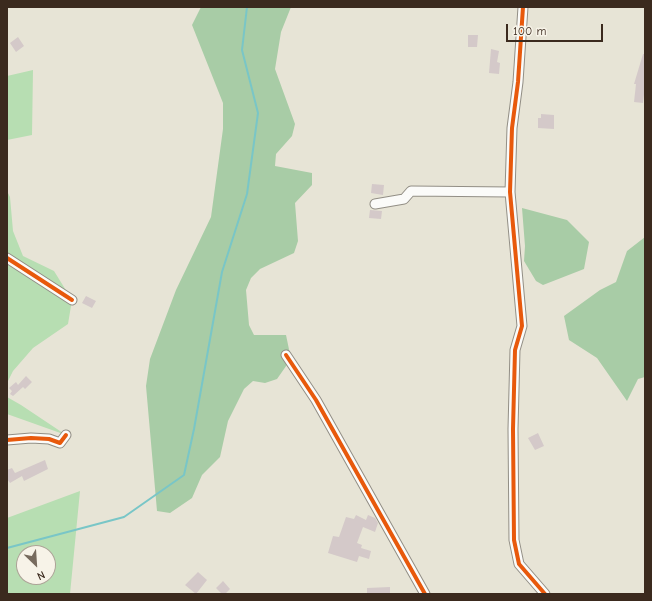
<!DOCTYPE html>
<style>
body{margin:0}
#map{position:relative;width:652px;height:601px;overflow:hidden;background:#e7e4d6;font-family:"Comic Neue",sans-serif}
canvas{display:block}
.frame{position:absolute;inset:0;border:8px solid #3b2a1e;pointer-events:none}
.north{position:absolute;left:16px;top:545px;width:40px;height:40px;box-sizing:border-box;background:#f7f3e8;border:1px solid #aca397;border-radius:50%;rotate:155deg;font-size:11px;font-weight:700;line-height:16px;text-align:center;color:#3b2a1e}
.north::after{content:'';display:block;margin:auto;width:14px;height:18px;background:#776b5e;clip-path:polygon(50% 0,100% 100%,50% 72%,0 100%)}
.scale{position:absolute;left:506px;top:24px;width:97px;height:18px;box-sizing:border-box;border:2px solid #3b2a1e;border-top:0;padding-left:5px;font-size:12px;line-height:14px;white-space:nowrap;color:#3b2a1e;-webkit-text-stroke:3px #f7f3e8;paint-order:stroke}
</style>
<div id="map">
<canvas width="652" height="601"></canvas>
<div class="frame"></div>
<div class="north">N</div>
<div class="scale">100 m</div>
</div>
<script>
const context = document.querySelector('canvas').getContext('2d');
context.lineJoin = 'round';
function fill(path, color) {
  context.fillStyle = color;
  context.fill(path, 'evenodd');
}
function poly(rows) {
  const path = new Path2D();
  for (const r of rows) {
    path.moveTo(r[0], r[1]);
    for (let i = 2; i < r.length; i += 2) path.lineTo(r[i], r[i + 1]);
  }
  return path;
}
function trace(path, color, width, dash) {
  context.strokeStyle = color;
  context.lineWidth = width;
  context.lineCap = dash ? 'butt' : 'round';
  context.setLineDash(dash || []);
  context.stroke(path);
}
const green = poly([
 [33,70,32,135,7,140,7,76],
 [7,191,10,197,13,231,23,256,54,271,72,300,68,324,33,348,13,371,7,383],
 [7,397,21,405,66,435,7,414],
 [80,491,70,594,7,594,7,518],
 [24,553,48,553,48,577,24,577]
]);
const forest = poly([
 [201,7,291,7,281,32,275,69,295,124,292,136,276,154,275,166,312,173,312,185,295,203,298,241,294,253,260,269,251,278,246,290,249,325,254,335,286,335,291,359,277,379,265,383,253,381,244,389,228,421,220,457,202,475,192,498,170,513,157,511,146,386,150,359,176,290,211,217,223,129,223,103,192,25],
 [522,208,567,220,589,242,584,269,543,285,536,281,524,261,525,246],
 [645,237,645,377,638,379,627,401,597,358,569,340,564,316,600,290,616,282,627,251]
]);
const stream = poly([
 [7,548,124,517,184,475,194,429,222,272,247,194,258,113,242,50,247,7]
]);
const building = poly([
 [468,35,478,35,477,47,468,47],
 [18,37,24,46,16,52,10,43],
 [491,49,499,51,497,62,500,63,499,74,489,73],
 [643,54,645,54,645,86,643,103,634,102,636,84,634,84],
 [541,114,554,115,554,129,538,128,538,118,541,118],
 [372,184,384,185,383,195,371,193],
 [370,210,382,211,381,219,369,218],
 [86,296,96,301,92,308,82,303],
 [26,376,32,382,25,389,23,387,13,396,10,394,12,391,9,388,16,382,18,385],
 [538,433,544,446,535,450,528,438],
 [45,460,48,469,24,481,22,476,10,483,7,479,7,470,12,468,15,473],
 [356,515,366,520,368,515,375,518,378,523,375,532,363,527,357,543,362,545,361,548,371,551,369,559,359,556,357,562,328,553,333,536,339,537,346,517,354,519],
 [198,572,207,580,196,594,185,585],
 [223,581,230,589,225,594,222,594,216,588],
 [390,587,390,594,367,594,367,588]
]);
const minor = poly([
 [523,7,518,82,512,128,510,192,522,326,515,350,513,429,514,540,519,564,545,594],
 [375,204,404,199,411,191,510,192],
 [7,258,72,300],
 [286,355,316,400,425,594],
 [7,440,31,438,49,439,60,443,66,435]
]);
const cycleway = poly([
 [523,7,518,82,512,128,510,192,522,326,515,350,513,429,514,540,519,564,545,594],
 [7,258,72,300],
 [286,355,316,400,425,594],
 [7,440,31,438,49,439,60,443,66,435]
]);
fill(green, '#b7deb2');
fill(forest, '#a8cca6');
trace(stream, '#79c6c7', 2);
fill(building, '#d4c9c9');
trace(minor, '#928e85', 11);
trace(minor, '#fbfbf9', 9);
trace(cycleway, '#e8590c', 4);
</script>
